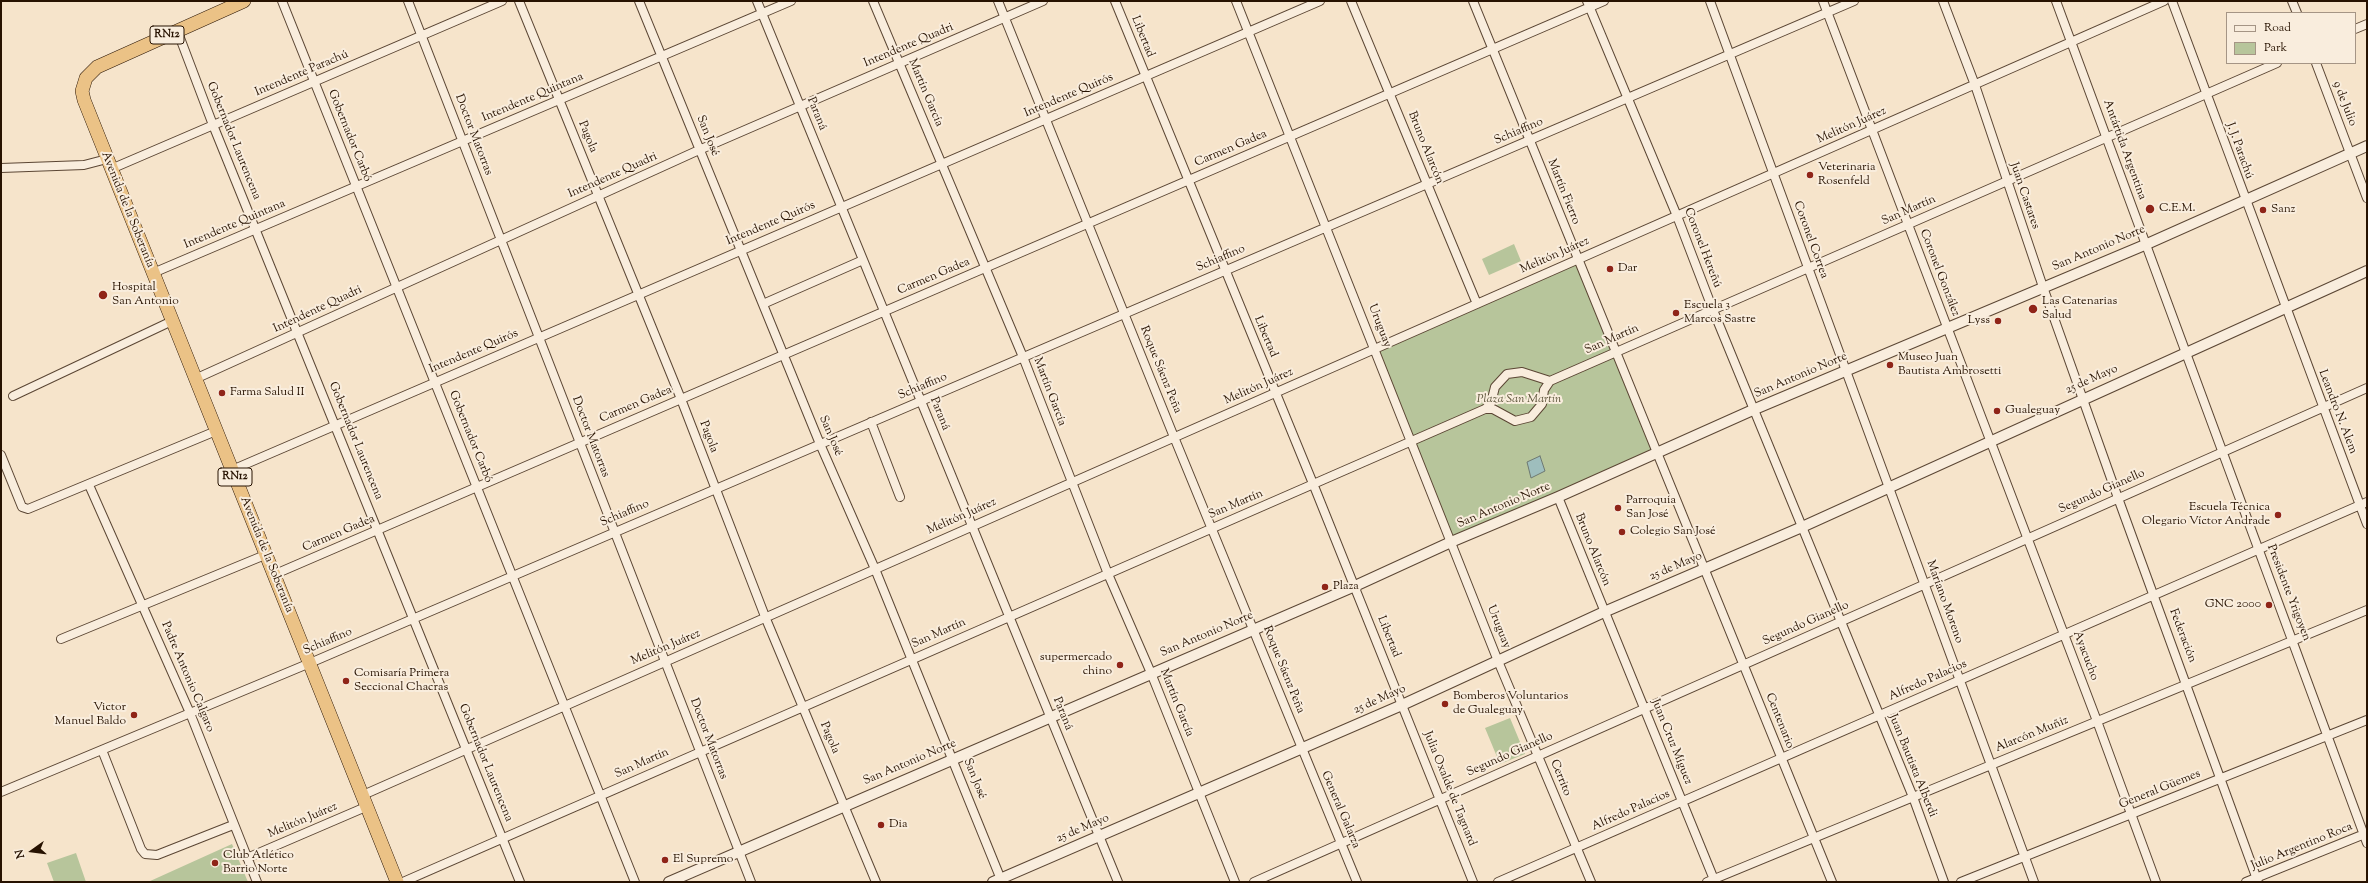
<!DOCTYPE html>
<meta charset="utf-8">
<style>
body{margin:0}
#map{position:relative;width:2368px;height:883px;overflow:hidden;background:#f6e4cb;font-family:"Sorts Mill Goudy",serif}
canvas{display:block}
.frame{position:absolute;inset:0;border:2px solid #271201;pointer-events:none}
.legend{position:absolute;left:2226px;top:12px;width:130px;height:52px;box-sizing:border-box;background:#f9eddd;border:1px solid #a59585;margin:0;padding:5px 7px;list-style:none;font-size:12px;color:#271201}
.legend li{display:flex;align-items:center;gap:8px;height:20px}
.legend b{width:20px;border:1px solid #a59585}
.north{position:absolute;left:12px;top:831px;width:40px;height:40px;-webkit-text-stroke:3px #f9eddd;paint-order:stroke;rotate:256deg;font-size:11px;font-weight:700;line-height:16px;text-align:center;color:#271201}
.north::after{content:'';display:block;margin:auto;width:14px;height:18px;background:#271201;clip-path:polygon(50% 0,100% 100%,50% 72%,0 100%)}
</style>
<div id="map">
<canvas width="2368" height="883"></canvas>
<div class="frame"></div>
<ul class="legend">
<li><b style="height:5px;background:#f9eddd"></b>Road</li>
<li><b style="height:11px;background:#b7c59b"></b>Park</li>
</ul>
<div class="north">N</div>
</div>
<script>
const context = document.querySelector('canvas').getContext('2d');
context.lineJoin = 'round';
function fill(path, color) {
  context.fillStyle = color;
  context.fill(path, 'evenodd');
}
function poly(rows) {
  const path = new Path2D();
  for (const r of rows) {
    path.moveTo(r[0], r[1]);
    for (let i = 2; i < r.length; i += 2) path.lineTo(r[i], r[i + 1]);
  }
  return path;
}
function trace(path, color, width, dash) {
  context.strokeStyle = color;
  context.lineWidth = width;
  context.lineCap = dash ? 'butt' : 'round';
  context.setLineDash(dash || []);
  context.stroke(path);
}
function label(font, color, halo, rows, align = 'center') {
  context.font = font + ' "Sorts Mill Goudy",serif';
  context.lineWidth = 4;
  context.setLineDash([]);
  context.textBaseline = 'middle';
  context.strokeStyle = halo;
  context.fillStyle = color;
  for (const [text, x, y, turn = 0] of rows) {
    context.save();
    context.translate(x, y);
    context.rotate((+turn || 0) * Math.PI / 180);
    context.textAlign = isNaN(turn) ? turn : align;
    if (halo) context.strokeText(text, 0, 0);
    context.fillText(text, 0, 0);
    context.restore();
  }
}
const green = poly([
 [1514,244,1521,261,1489,275,1482,259],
 [1578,259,1657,454,1451,542,1375,349],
 [1510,718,1525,754,1500,764,1485,728],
 [232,844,248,882,148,882],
 [76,853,86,882,54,882,47,863]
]);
const water = poly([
 [1540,456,1545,471,1531,478,1527,462,1540,456]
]);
const minor = poly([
 [282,1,635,882],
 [408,1,751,882],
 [519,1,681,399,766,619,876,882],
 [639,1,820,444,875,569,1002,882],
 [757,1,1118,882],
 [873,1,1023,357,1108,574,1151,673,1235,882],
 [998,1,1174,437,1357,882],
 [1115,1,1314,486,1473,882],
 [1236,1,1498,661,1591,882],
 [1351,1,1477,304],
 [1473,1,1832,882],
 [1587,1,1677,216,1713,310,1913,797,1944,882],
 [1710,1,2034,882],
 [1823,1,2097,721,2156,882],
 [1943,1,1975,85,2043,287,2118,498,2258,882],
 [2056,1,2367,843],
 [2172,1,2367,524],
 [2292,1,2297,13],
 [2355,29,2367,24],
 [177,30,213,125,520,882],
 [2316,63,2367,198],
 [1,168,84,165,107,159],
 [111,169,502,1],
 [153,273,791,1],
 [763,304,863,260],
 [195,379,699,150,1043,1],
 [13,396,172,321],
 [1485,409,1491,403,1495,387,1507,374,1522,372,1550,381],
 [871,422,900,497],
 [1,455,22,507,28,509,216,431],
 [232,470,1320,1],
 [89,485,190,713,257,882],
 [1558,497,1715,882],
 [273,575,1604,1],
 [61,639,265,555],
 [102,750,141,849,145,854,157,855,233,825],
 [1,792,310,663,1854,1],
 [363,795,2164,1],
 [247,858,368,806],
 [403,882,1485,409,1493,409,1515,421,1531,417,1542,404,1544,390,1550,381,2277,63],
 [1254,882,2367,388],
 [1498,882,2367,502],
 [1707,882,2367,610],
 [1961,882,2367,720],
 [2246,882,2367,833]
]);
const tertiary = poly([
 [669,882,1355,586,1451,542,1558,497,1755,409,2147,244,2367,146],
 [993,882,1402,705,1604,612,1802,527,2367,271]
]);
const trunk = poly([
 [244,1,97,67,86,78,82,91,84,100,397,882]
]);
const markers = [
 [1810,175,4,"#8f2418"],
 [2150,209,5,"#8f2418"],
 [2263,210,4,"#8f2418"],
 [1610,269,4,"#8f2418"],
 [103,295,5,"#8f2418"],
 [2033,309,5,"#8f2418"],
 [1676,313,4,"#8f2418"],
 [1998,321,4,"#8f2418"],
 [1890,365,4,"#8f2418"],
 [222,393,4,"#8f2418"],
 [1997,411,4,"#8f2418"],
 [1618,508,4,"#8f2418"],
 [2278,515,4,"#8f2418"],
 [1622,532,4,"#8f2418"],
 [1325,587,4,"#8f2418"],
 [2269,605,4,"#8f2418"],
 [1120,665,4,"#8f2418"],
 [346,681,4,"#8f2418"],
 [1445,704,4,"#8f2418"],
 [134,715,4,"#8f2418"],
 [881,825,4,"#8f2418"],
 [665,860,4,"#8f2418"],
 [215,863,4,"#8f2418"]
];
const shields = [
 [167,35,34],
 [235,477,34]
];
const shieldNames = [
 ["RN12",167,35],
 ["RN12",235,477]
];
const streetNames = [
 ["Libertad",1142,37,68],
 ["Intendente Quadri",909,46,-23],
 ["Intendente Parachú",302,74,-23],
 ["Martín García",925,93,67],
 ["Intendente Quirós",1069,96,-23],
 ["Intendente Quintana",533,98,-23],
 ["9 de Julio",2344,104,69],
 ["Paraná",816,114,68],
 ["Melitón Juárez",1852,126,-24],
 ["Schiaffino",1519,132,-23],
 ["Doctor Matorras",473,135,69],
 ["Gobernador Carbó",349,136,68],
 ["San José",707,136,68],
 ["Pagola",587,137,68],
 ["Gobernador Laurencena",233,141,68],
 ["Bruno Alarcón",1425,148,68],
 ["Carmen Gadea",1231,149,-23],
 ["Antártida Argentina",2124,150,70],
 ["J. J. Parachú",2239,151,70],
 ["Intendente Quadri",613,176,-24],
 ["Martín Fierro",1563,192,68],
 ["Juan Castares",2024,196,71],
 ["Avenida de la Soberanía",127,210,68],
 ["San Martín",1909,211,-24],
 ["Intendente Quirós",771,224,-23],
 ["Intendente Quintana",235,225,-23],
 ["Coronel Correa",1810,240,70],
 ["Coronel Hereñú",1702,248,69],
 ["San Antonio Norte",2099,249,-23],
 ["Melitón Juárez",1555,256,-24],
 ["Schiaffino",1221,259,-23],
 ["Coronel González",1939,273,69],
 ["Carmen Gadea",934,277,-23],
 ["Intendente Quadri",318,310,-25],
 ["Uruguay",1379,326,69],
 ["Libertad",1265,337,67],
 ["San Martín",1612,340,-24],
 ["Intendente Quirós",474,352,-23],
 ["Roque Sáenz Peña",1160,370,68],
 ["San Antonio Norte",1801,376,-23],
 ["25 de Mayo",2092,380,-24],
 ["Schiaffino",923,387,-23],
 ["Melitón Juárez",1259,387,-24],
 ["Martín García",1049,392,69],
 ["Carmen Gadea",636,405,-23],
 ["Leandro N. Alem",2337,412,69],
 ["Paraná",939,414,68],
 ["San José",830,436,67],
 ["Gobernador Carbó",470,437,68],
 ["Doctor Matorras",590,437,69],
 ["Pagola",708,437,69],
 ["Gobernador Laurencena",355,441,68],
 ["Segundo Gianello",2102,492,-24],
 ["San Martín",1236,505,-23],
 ["San Antonio Norte",1504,506,-23],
 ["Schiaffino",625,514,-23],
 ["Melitón Juárez",962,517,-24],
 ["Carmen Gadea",339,534,-23],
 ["Bruno Alarcón",1592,550,68],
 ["Avenida de la Soberanía",266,555,68],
 ["25 de Mayo",1676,567,-23],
 ["Presidente Yrigoyen",2288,593,69],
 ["Mariano Moreno",1944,602,70],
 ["Segundo Gianello",1806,624,-24],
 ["Uruguay",1498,627,68],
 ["San Martín",939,634,-24],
 ["San Antonio Norte",1207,635,-23],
 ["Federación",2182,636,69],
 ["Libertad",1388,637,68],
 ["Schiaffino",328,642,-23],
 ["Melitón Juárez",666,648,-23],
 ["Ayacucho",2085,656,69],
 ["Roque Sáenz Peña",1283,670,68],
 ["Padre Antonio Calgaro",187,677,67],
 ["Alfredo Palacios",1928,681,-24],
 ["25 de Mayo",1380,700,-24],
 ["Martín García",1176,703,68],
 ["Paraná",1062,714,68],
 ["Centenario",1779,721,68],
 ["Alarcón Muñiz",2032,735,-22],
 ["Pagola",829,738,67],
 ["Doctor Matorras",708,739,69],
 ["Juan Cruz Míguez",1671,742,68],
 ["Segundo Gianello",1510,755,-24],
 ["Gobernador Laurencena",485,763,68],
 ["San Antonio Norte",910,763,-23],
 ["San Martín",642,764,-24],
 ["Juan Bautista Alberdi",1912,766,68],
 ["Cerrito",1560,778,68],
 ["San José",974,779,68],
 ["Julia Oxalde de Tagnard",1449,789,68],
 ["General Güemes",2160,790,-22],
 ["General Galarza",1340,810,67],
 ["Alfredo Palacios",1631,811,-24],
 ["Melitón Juárez",303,821,-23],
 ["25 de Mayo",1083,829,-23],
 ["Julio Argentino Roca",2302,847,-22]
];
const poiNames = [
 ["Veterinaria",1818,168],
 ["Rosenfeld",1818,182],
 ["C.E.M.",2159,209],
 ["Sanz",2271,210],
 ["Dar",1618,269],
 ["Hospital",112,288],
 ["San Antonio",112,302],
 ["Las Catenarias",2042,302],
 ["Salud",2042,316],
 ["Escuela 3",1684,306],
 ["Marcos Sastre",1684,320],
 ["Lyss",1990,321,"right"],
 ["Museo Juan",1898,358],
 ["Bautista Ambrosetti",1898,372],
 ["Farma Salud II",230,393],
 ["Gualeguay",2005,411],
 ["Parroquia",1626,501],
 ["San José",1626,515],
 ["Escuela Técnica",2270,508,"right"],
 ["Olegario Víctor Andrade",2270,522,"right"],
 ["Colegio San José",1630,532],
 ["Plaza",1333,587],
 ["GNC 2000",2261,605,"right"],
 ["supermercado",1112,658,"right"],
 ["chino",1112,672,"right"],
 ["Comisaría Primera",354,674],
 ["Seccional Chacras",354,688],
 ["Bomberos Voluntarios",1453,697],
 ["de Gualeguay",1453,711],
 ["Victor",126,708,"right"],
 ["Manuel Baldo",126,722,"right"],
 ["Dia",889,825],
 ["Club Atlético",223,856],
 ["Barrio Norte",223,870],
 ["El Supremo",673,860]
];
const parkNames = [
 ["Plaza San Martín",1519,400]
];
fill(green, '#b7c59b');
fill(water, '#9ebebd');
trace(water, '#6e7972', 1);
trace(minor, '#5b4634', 10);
trace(tertiary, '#5b4634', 12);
trace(trunk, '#271201', 14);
trace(minor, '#f9eddd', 8);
trace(tertiary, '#f9eddd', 10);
trace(trunk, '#ebc286', 13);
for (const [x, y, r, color] of markers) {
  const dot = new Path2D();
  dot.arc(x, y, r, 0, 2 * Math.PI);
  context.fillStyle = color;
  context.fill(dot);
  trace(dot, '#f9eddd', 1.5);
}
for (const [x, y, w] of shields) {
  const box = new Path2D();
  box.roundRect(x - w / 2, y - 9, w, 18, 3);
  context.fillStyle = '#f9eddd';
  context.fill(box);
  trace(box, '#271201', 1);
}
label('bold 11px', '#271201', null, shieldNames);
label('12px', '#271201', '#f9eddd', streetNames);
label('12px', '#271201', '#f9eddd', poiNames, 'left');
label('italic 12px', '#595137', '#f9eddd', parkNames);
</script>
